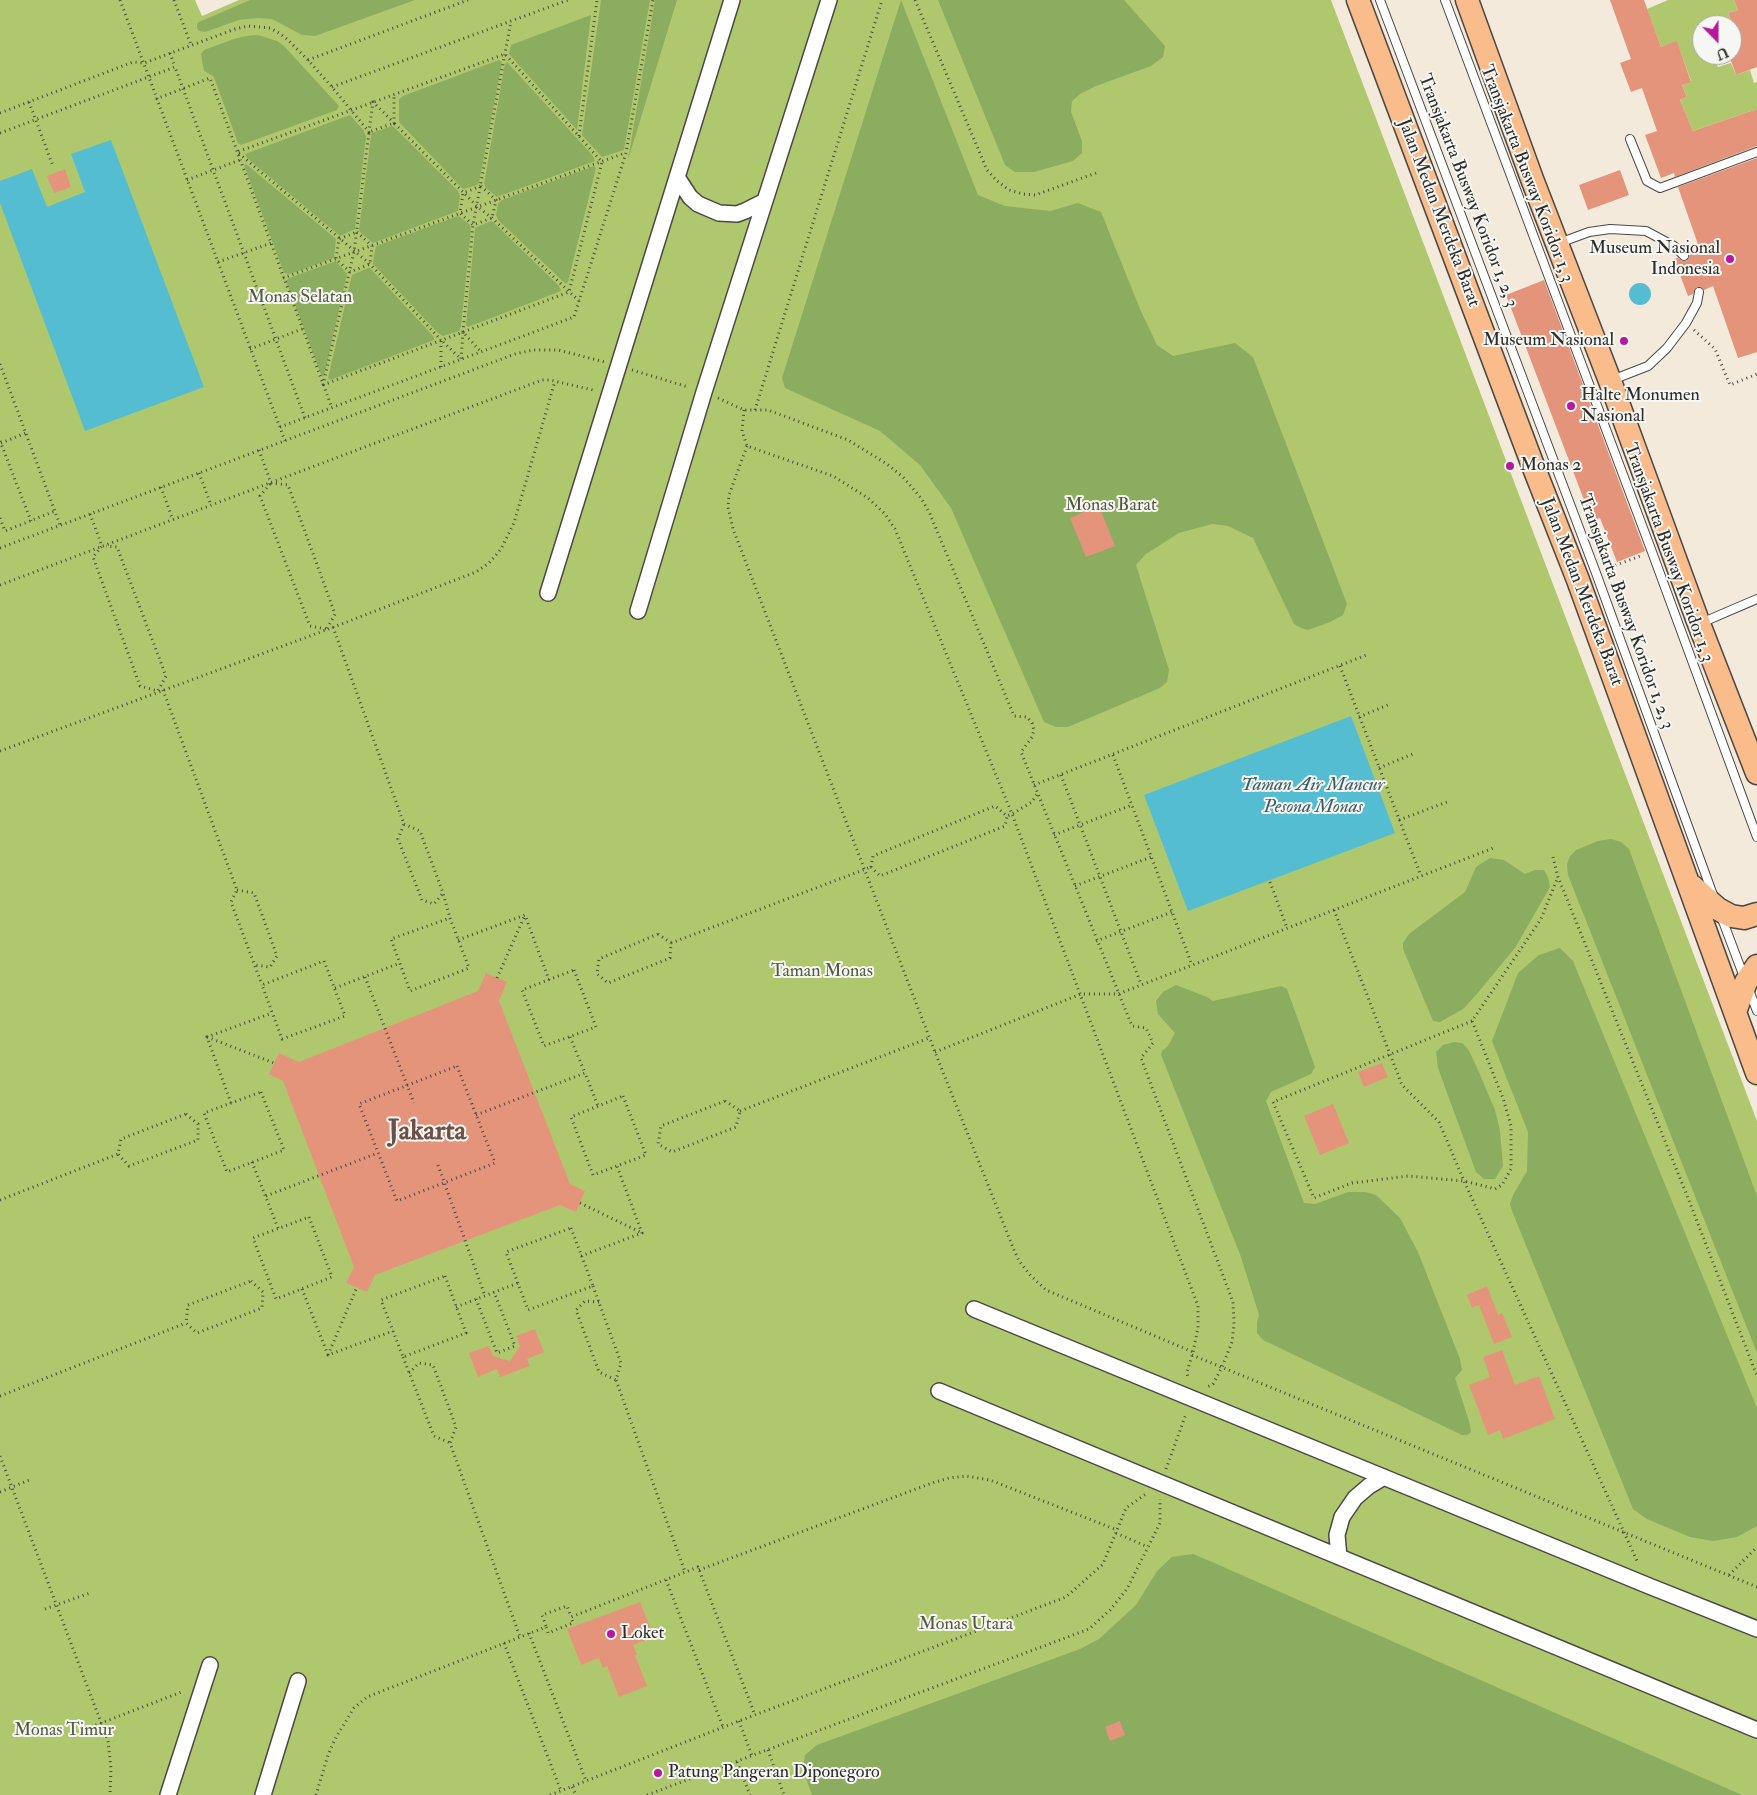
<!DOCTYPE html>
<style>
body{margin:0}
#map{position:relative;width:1757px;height:1795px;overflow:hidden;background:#f4eadb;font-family:"IM FELL Double Pica",serif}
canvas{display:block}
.north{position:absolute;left:1692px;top:15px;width:50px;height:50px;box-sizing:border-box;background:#f6f6f2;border:1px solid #a5a5a2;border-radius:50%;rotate:158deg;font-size:14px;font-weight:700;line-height:20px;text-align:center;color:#2b2b2b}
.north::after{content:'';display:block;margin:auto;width:18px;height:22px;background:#b5179e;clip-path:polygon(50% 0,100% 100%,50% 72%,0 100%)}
</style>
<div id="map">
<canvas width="1757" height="1795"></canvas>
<div class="north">U</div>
</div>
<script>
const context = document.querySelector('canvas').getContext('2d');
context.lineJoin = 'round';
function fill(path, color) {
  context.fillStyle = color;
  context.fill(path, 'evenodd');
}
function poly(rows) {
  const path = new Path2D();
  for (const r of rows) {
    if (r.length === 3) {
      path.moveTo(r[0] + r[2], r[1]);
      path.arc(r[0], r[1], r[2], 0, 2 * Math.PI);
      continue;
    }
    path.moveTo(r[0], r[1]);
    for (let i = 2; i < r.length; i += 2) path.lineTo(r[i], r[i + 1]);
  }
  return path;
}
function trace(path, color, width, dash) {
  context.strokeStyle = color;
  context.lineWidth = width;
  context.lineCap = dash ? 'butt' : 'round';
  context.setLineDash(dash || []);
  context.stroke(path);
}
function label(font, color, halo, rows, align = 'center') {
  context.font = font + ' "IM FELL Double Pica",serif';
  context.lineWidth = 4;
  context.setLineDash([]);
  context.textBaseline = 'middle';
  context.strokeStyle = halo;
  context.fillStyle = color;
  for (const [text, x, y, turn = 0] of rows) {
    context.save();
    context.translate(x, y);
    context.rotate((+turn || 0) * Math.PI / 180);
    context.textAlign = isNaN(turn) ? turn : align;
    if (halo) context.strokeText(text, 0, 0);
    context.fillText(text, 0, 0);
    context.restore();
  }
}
const green = poly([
 [0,0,195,0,202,16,239,0,1331,0,1757,1121,1757,1795,0,1795],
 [1668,0,1734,0,1738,10,1728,13,1731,22,1722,25,1702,25,1702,55,1713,55,1718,67,1731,63,1736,75,1750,70,1754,83,1757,82,1757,109,1693,131,1680,100,1687,97,1682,85,1691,81,1677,42,1661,47,1647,9]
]);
const forest = poly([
 [250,0,415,0,315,36,302,35,272,19,258,18,239,20,205,32,199,31,197,28,197,24,199,22],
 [601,0,650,0,624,150,602,157,582,135],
 [655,0,677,0,628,160],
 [901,0,978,195,1005,206,1050,211,1078,203,1101,212,1140,309,1157,345,1173,356,1235,343,1253,357,1347,604,1343,615,1330,622,1308,630,1301,628,1294,624,1253,538,1228,526,1212,524,1179,533,1146,554,1136,565,1169,670,1167,682,1160,688,1068,727,1056,727,1044,722,951,508,920,465,880,431,785,388,782,378],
 [938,0,1124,0,1165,46,1163,57,1151,66,1096,86,1080,94,1072,101,1071,112,1082,141,1082,153,1073,161,1034,172,1015,172,1005,165],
 [591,15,577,130,509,54,511,45],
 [258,35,277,41,284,46,339,106,337,110,241,145,238,143,215,80,213,76,204,71,201,54,204,50,234,39,246,36],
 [499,60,502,62,479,183,477,185,463,189,399,122,399,99,403,96],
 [507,62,593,156,595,161,497,197,486,188,484,184,504,68,506,63],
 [350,115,364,131,366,137,355,229,340,236,247,158,245,154],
 [392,126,394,127,458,191,460,196,458,211,373,243,360,232,359,229,371,136,372,133],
 [246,164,336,239,334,258,290,274,284,273,244,165],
 [594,166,596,168,568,282,566,284,498,220,496,215,498,204,502,200],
 [458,216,460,217,470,225,471,229,461,327,459,331,443,336,438,333,373,264,373,262,376,246],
 [492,221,559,286,561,291,468,327,466,325,475,229,476,227],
 [336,261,347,274,324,376,322,377,286,281,289,278],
 [368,268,370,268,434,337,434,340,330,380,328,378,352,275],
 [1611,839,1621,842,1629,849,1757,1196,1757,1353,1568,875,1567,864,1570,856,1576,850,1598,841],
 [1490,858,1504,860,1525,874,1535,870,1544,870,1548,877,1550,887,1515,948,1476,995,1463,1009,1440,1022,1433,1021,1403,949,1403,943,1409,934,1465,892,1476,867],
 [1560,948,1573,961,1757,1408,1757,1526,1737,1537,1713,1541,1690,1537,1647,1519,1633,1509,1512,1211,1510,1204,1513,1195,1527,1171,1528,1132,1492,1041,1518,973,1539,955],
 [1176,985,1207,997,1213,1001,1281,986,1287,989,1315,1067,1311,1074,1271,1092,1266,1101,1304,1203,1315,1204,1348,1192,1365,1192,1376,1195,1400,1218,1418,1252,1460,1359,1462,1370,1455,1378,1469,1421,1471,1432,1467,1435,1462,1435,1263,1340,1257,1333,1257,1322,1259,1315,1241,1257,1161,1055,1162,1051,1168,1046,1175,1033,1158,1014,1156,1001,1163,992],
 [1454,1042,1462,1043,1468,1049,1475,1063,1495,1110,1500,1131,1503,1166,1495,1179,1484,1179,1476,1172,1438,1068,1436,1052,1443,1045],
 [1193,1554,1212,1562,1742,1795,812,1795,803,1770,805,1755,817,1745,1080,1649,1099,1639,1136,1605,1157,1571,1172,1557]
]);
const water = poly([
 [111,140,204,387,85,431,0,203,0,181,32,169,47,207,85,192,71,154],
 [1640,294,11],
 [1351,716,1395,833,1188,911,1144,795]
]);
const building = poly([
 [1610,0,1644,0,1661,47,1677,41,1691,82,1682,85,1687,97,1680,100,1693,131,1757,109,1757,146,1675,177,1674,173,1661,178,1645,135,1657,131,1642,88,1631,92,1620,63,1631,59],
 [1734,0,1757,0,1757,67,1736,75,1729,55,1732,55,1732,24,1728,13,1738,10],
 [1757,158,1757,352,1738,358,1713,286,1704,290,1700,287,1697,287,1693,294,1688,296,1674,259,1678,258,1682,261,1686,261,1689,258,1689,254,1700,250,1678,187],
 [65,169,71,187,54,193,47,176],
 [1620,170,1629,195,1588,210,1579,185],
 [1544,280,1645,551,1617,562,1600,518,1592,521,1506,295],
 [1099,506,1115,546,1086,557,1070,518],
 [486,973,507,982,499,1001,570,1184,585,1191,576,1212,560,1205,438,1251,375,1275,367,1292,346,1283,354,1267,283,1081,269,1074,279,1053,299,1062,478,991],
 [1382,1063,1388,1077,1364,1087,1358,1072],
 [1333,1104,1349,1143,1320,1155,1304,1116],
 [1487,1286,1498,1315,1502,1313,1512,1337,1494,1344,1479,1305,1472,1308,1467,1295],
 [535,1329,544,1352,527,1359,530,1366,498,1378,500,1376,497,1369,478,1377,469,1353,489,1346,493,1356,510,1361,520,1346,516,1336],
 [1502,1350,1515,1385,1539,1376,1555,1419,1503,1439,1500,1430,1488,1435,1469,1385,1490,1377,1483,1357],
 [640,1602,654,1637,633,1645,637,1655,635,1655,647,1686,619,1697,607,1666,603,1668,599,1658,581,1665,567,1629],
 [1120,1721,1125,1735,1110,1741,1105,1727]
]);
const path = poly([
 [120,0,285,441],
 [174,0,191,45],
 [915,0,987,170,997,181,1009,190,1023,194,1035,195,1099,172],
 [170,53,175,67],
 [308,60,468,0],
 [332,87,568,0],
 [156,99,210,78,332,408],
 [29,102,53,166],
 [0,113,133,62,144,63,235,29,248,26,270,28,279,33,287,39,308,60,332,87,369,132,373,102,394,123,394,94],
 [0,133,175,67,305,418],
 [579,136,597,0],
 [187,180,240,160],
 [481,186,496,200,492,218,473,225,460,213,463,193,481,186],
 [357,232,372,246,370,264,350,272,336,259,339,239,357,232],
 [218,262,271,243],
 [283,278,625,153],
 [1694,330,1715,349,1730,385,1757,374],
 [463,332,473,225,511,21],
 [250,349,302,329],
 [0,364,60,525],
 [441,367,441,340,461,359,463,332,481,352],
 [632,370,688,387],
 [323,385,569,292,602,162,505,54,237,152,370,264,441,340],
 [323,385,354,252,369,132,394,123,478,207,492,218,579,301],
 [718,398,744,410,768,410,848,440,887,464,903,477,921,498,930,514,1014,716,1027,717,1032,723,1034,730,1032,737,1021,752,1132,1026,1146,1028,1153,1043,1141,1058,1233,1302,1234,1324,1232,1342,1222,1367,1213,1384,1207,1387],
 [744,410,742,431,747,446,833,476,868,498,885,514,895,529,1012,814,1198,1306,1198,1328,1193,1352,1187,1372,1188,1379],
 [755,410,882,0],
 [280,427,574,317,626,153,653,0],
 [0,441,31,521],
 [1,443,26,433],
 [747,446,729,495,728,507,733,529,935,1052,1014,1250,1019,1261,1031,1276,1046,1290,1193,1352],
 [259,450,271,483,288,485,335,614,327,629],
 [199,473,211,505],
 [270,484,260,496,310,626,326,629],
 [161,487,173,520],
 [90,514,102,546,93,557,140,686,158,691,166,676,117,547,106,546],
 [0,518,5,531,55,511],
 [0,548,515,354,533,350,558,350,605,362],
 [1606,569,1640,556],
 [0,585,542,380,550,380,593,390],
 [333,627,404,824,398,839,422,900,434,904,443,893],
 [1340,666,1421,876],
 [163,690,237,890,231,902,262,985],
 [1359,717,1390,704],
 [0,751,326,630,476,572,489,563,501,549,514,523,555,381],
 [1113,755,1192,965],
 [1379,768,1415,753],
 [1061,775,1141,984],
 [1034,785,1369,654],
 [1399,820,1447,802],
 [404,824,420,831,443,893,450,918],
 [1054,835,1132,805],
 [1553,857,1558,877,1688,1198,1757,1376],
 [871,867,873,856,995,806,1007,816,1012,814,1032,802,1037,794],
 [871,867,880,876,1005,826,1007,816],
 [1270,882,1287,928],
 [1075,886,1151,857],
 [237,890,254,893,277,956,270,967,255,965],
 [1334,910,1402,1085,1439,1122,1464,1181,1638,1563],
 [450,918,469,968,410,991,391,939,450,918],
 [658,934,671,943,670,958,608,983,597,974,599,959,658,934],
 [458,940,525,915,549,980],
 [1096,941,1172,912],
 [671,943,871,867],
 [324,961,345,1016,282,1039,262,985,324,961],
 [574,970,596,1027,544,1046,522,990,574,970],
 [365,977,414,1103],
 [497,978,525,915],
 [335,988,400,963],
 [1472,1021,1273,1102,1314,1198,1352,1183,1408,1176,1464,1181,1495,1189,1502,1185,1511,1169,1511,1126,1503,1098,1472,1021,1541,919,1558,877],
 [207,1037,274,1063],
 [570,1037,585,1073],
 [935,1052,1081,994,1118,994,1496,847],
 [457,1066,495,1163,397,1201,359,1104,457,1066],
 [261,1092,284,1150,227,1172,204,1113,261,1092],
 [623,1096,646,1155,593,1175,571,1117,623,1096],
 [725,1101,740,1111,736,1127,672,1152,658,1144,661,1126,725,1101],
 [231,1103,207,1037,272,1013],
 [740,1111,929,1038],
 [186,1114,198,1124,198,1140,129,1166,118,1154,121,1139,186,1114],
 [476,1115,585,1073,598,1106],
 [252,1162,278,1228],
 [438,1165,485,1296],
 [266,1196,378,1153],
 [0,1200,118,1154],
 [580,1203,642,1233],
 [309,1217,332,1277,276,1299,253,1238,309,1217],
 [571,1228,593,1286,528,1310,506,1252,571,1228],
 [581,1256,642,1233,617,1166],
 [445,1276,466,1333,403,1357,381,1300,445,1276],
 [251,1281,263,1292,262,1308,197,1333,186,1323,188,1305,251,1281],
 [593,1286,621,1363,616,1380,685,1572],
 [302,1289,328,1355,393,1331],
 [476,1299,497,1353,515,1346,494,1292],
 [599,1302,585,1301,576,1310,599,1372,616,1380],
 [456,1307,518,1283],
 [328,1355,357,1287],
 [1192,1355,1757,1587],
 [403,1357,434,1436,450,1443],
 [409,1373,419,1363,433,1365,456,1427,450,1443,520,1637],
 [0,1396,186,1323],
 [0,1456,108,1741,111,1768,110,1795],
 [1166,1469,1186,1414],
 [0,1492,32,1479],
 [1116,1533,1148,1547],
 [699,1570,932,1483,949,1478,966,1476,990,1480,1117,1530],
 [1729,1575,1757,1547],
 [666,1580,723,1727],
 [45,1609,90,1593],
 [546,1626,542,1615,567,1606,571,1617],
 [529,1633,586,1781],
 [504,1643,561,1791],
 [739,1721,752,1756],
 [91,1727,184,1691],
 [768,1750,784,1795],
 [737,1762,750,1795],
 [572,1787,576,1795],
 [316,1795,328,1755,335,1739,354,1708,367,1697,546,1627,548,1633,573,1623,571,1617,698,1567,755,1715],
 [550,1795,739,1721,1066,1597,1103,1564,1126,1508,1146,1494],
 [647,1795,1089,1629,1110,1610,1127,1589,1160,1523,1160,1499]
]);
const lane = poly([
 [1380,0,1596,573,1713,895],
 [1445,0,1652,552,1757,837],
 [1630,139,1647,181,1660,188,1757,152],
 [1559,243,1589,232,1610,229,1646,231,1674,246,1684,256],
 [1612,380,1648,366,1667,348,1686,323,1697,303,1699,292],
 [1701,623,1757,599],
 [1721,916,1744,977],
 [1749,990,1757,1011]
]);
const street = poly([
 [677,177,690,197,698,204,719,213,737,214,745,211,765,201],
 [548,593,732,0],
 [638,611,704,392,829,0],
 [974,1309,1649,1586,1757,1629],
 [939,1391,1757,1730],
 [1339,1557,1337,1535,1342,1517,1355,1498,1369,1486,1384,1477],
 [168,1795,210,1665],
 [263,1795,298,1681]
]);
const primary = poly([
 [1358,0,1532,463,1578,580,1757,1073],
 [1467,0,1532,179,1610,381,1699,624,1757,773],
 [1692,886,1718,909,1731,916,1744,918,1757,914],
 [1735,1012,1746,982,1757,966]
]);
const markers = [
 [1730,259,5,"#b5179e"],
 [1624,341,5,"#b5179e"],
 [1571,406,5,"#b5179e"],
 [1510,466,5,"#b5179e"],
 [611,1634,5,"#b5179e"],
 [658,1773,5,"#b5179e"]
];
const streetNames = [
 ["Transjakarta Busway Koridor 1, 3",1526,174,69],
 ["Transjakarta Busway Koridor 1, 2, 3",1467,191,69],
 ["Jalan Medan Merdeka Barat",1438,213,69],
 ["Transjakarta Busway Koridor 1, 3",1668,553,70],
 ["Jalan Medan Merdeka Barat",1581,592,69],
 ["Transjakarta Busway Koridor 1, 2, 3",1625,612,70]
];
const poiNames = [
 ["Museum Nasional",1720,249,"right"],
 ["Indonesia",1720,270,"right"],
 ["Museum Nasional",1614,341,"right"],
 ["Halte Monumen",1581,396],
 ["Nasional",1581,417],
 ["Monas 2",1520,466],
 ["Loket",621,1634],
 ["Patung Pangeran Diponegoro",668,1773]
];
const parkNames = [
 ["Monas Selatan",300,298],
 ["Monas Barat",1111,506],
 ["Taman Monas",822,972],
 ["Monas Utara",966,1625],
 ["Monas Timur",64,1731]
];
const waterNames = [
 ["Taman Air Mancur",1313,786],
 ["Pesona Monas",1313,808]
];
const townNames = [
 ["Jakarta",427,1133]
];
fill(green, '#b0c86d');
fill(forest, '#8cac60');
fill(water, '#55bdd2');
fill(building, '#e4947b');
trace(lane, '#494845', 10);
trace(street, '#494845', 18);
trace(primary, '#494845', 25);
trace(path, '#494845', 3, [1, 4]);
trace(lane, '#fff', 8);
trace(street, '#fff', 15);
trace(primary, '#f9bc8a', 22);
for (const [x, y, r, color] of markers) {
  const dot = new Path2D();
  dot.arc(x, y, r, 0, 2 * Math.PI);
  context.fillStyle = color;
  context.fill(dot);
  trace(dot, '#f6f6f2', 2);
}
label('18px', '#2b2b2b', '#f6f6f2', streetNames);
label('18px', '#2b2b2b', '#f6f6f2', poiNames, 'left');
label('18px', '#535a3f', '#f6f6f2', parkNames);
label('italic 19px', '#3a5e65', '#f6f6f2', waterNames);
label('bold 28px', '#6c5047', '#f6f6f2', townNames);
</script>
